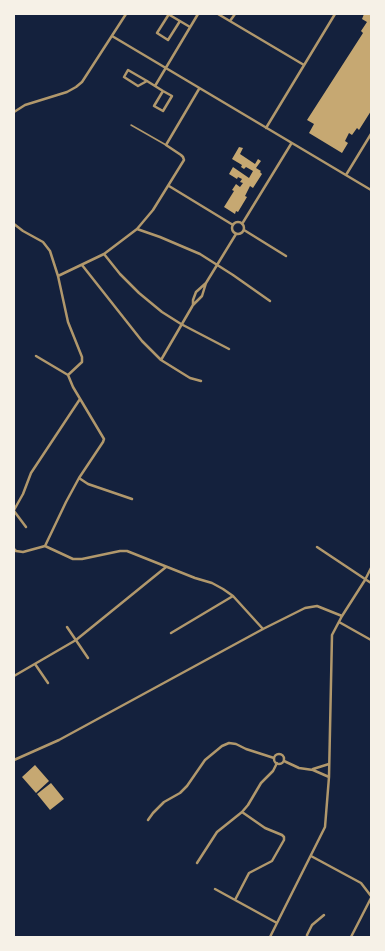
<!DOCTYPE html>
<style>
body{margin:0}
#map{position:relative;width:385px;height:951px;overflow:hidden;background:#14213d;font-family:Manrope,sans-serif}
canvas{display:block}
.frame{position:absolute;inset:0;border:15px solid #f6f1e7;pointer-events:none}
</style>
<div id="map">
<canvas width="385" height="951"></canvas>
<div class="frame"></div>
</div>
<script>
const context = document.querySelector('canvas').getContext('2d');
context.lineJoin = 'round';
function fill(path, color) {
  context.fillStyle = color;
  context.fill(path, 'evenodd');
}
function poly(rows) {
  const path = new Path2D();
  for (const r of rows) {
    if (r.length === 3) {
      path.moveTo(r[0] + r[2], r[1]);
      path.arc(r[0], r[1], r[2], 0, 2 * Math.PI);
      continue;
    }
    path.moveTo(r[0], r[1]);
    for (let i = 2; i < r.length; i += 2) path.lineTo(r[i], r[i + 1]);
  }
  return path;
}
function trace(path, color, width, dash) {
  context.strokeStyle = color;
  context.lineWidth = width;
  context.lineCap = dash ? 'butt' : 'round';
  context.setLineDash(dash || []);
  context.stroke(path);
}
const building = poly([
 [364,14,371,14,371,111,359,130,357,128,352,135,349,133,345,141,348,143,342,153,309,133,314,124,307,120,363,33,361,31,367,22,362,19],
 [239,147,243,148,240,154,255,164,258,159,261,161,256,168,261,171,260,172,262,174,253,188,250,186,245,196,247,197,238,212,236,211,235,214,224,207,234,191,232,190,236,184,240,187,243,183,240,182,242,179,238,177,237,179,229,174,233,167,249,178,253,171,246,167,244,169,241,167,242,165,232,159],
 [35,765,49,781,36,793,22,777],
 [51,783,64,799,50,810,37,794]
]);
const service = poly([
 [131,125,166,145]
]);
const minor = poly([
 [168,14,190,27],
 [169,14,157,33,168,40,180,21],
 [218,14,304,65],
 [230,21,235,14],
 [112,36,371,190],
 [147,81,138,86,124,77,128,70,147,81,163,91,172,96,163,111,154,106,163,91],
 [155,86,198,14],
 [14,112,25,105,67,92,76,87,82,82,126,14],
 [266,128,335,14],
 [346,175,371,134],
 [169,186,233,225],
 [238,228,6],
 [14,224,23,231,43,242,50,251,58,276,68,322,82,357,82,362,68,375],
 [242,224,291,144],
 [137,229,160,237,200,254,233,275,270,301],
 [244,230,286,256],
 [104,254,120,274,139,293,162,312,181,324,229,349],
 [82,265,142,341,161,360,190,378,201,381],
 [58,276,104,254,137,229,153,210,184,160,183,157,181,155,166,145,199,89],
 [193,305,193,300,196,292,206,283],
 [36,356,68,375],
 [161,360,193,305,202,296,206,283,236,234],
 [79,478,88,484,132,499],
 [14,510,23,494,31,473,80,399],
 [14,511,26,527],
 [45,546,66,502,79,478,103,442,104,439,73,387,68,375],
 [317,547,371,583],
 [14,549,16,551,23,552,45,546,73,559,82,559,120,551,127,551,195,578,212,583,223,589,233,596,263,629],
 [339,622,371,640],
 [67,627,88,658],
 [171,633,233,596],
 [35,664,48,683],
 [14,676,76,640,166,567],
 [279,759,5],
 [14,760,59,740,263,629,305,608,317,606,342,616],
 [284,761,299,768,313,770,329,777],
 [313,769,329,764],
 [148,820,153,813,164,802,180,793,187,786,205,760,222,746,229,743,236,744,246,749,274,758],
 [311,856,361,883,371,896],
 [197,863,217,832,242,812,248,805,261,783,273,771,277,763],
 [215,889,277,923],
 [235,900,249,873,272,861,284,840,284,837,282,835,265,828,242,812],
 [270,937,325,827,329,777,332,635,342,616,365,580,371,568],
 [307,937,307,935,312,925,324,915],
 [351,937,371,898]
]);
fill(building, '#c6a872');
trace(service, '#b1986c', 1.5);
trace(minor, '#b1986c', 2.5);
</script>
